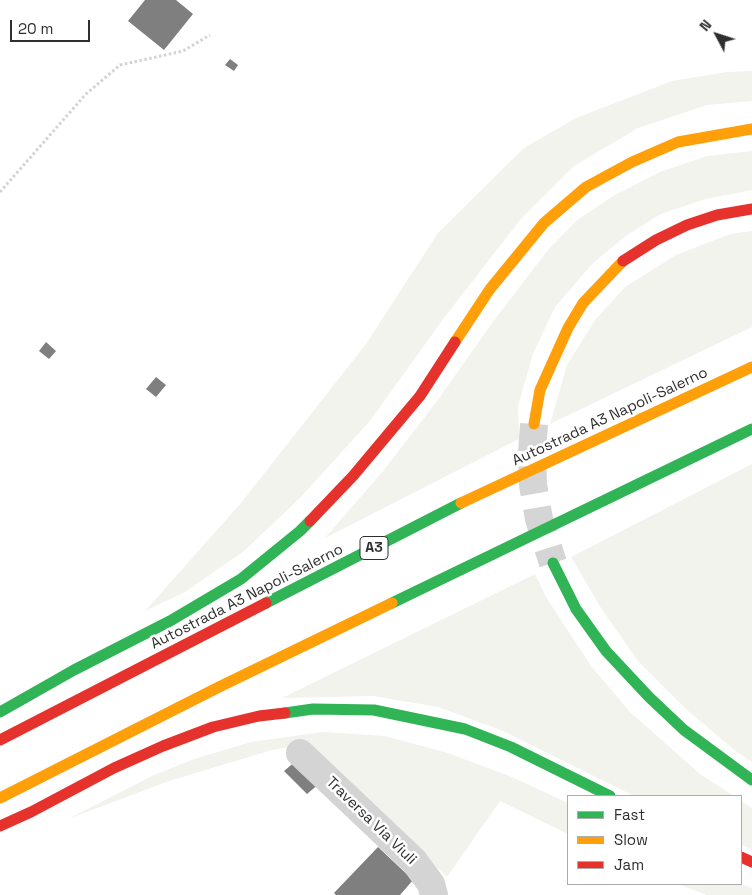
<!DOCTYPE html>
<style>
body{margin:0}
#map{position:relative;width:752px;height:895px;overflow:hidden;background:#fff;font-family:"Space Grotesk",sans-serif}
canvas{display:block}
.legend{position:absolute;left:567px;top:795px;width:175px;height:90px;box-sizing:border-box;background:#fff;border:1px solid #acacac;margin:0;padding:6px 9px;list-style:none;font-size:15px;color:#2f2f2f}
.legend li{display:flex;align-items:center;gap:10px;height:25px}
.legend b{width:25px;border:1px solid #acacac}
.north{position:absolute;left:692px;top:10px;width:50px;height:50px;-webkit-text-stroke:4px #fff;paint-order:stroke;rotate:310deg;font-size:14px;font-weight:700;line-height:20px;text-align:center;color:#2f2f2f}
.north::after{content:'';display:block;margin:auto;width:18px;height:22px;background:#2f2f2f;clip-path:polygon(50% 0,100% 100%,50% 72%,0 100%)}
.scale{position:absolute;left:10px;top:20px;width:80px;height:22px;box-sizing:border-box;border:2px solid #2f2f2f;border-top:0;padding-left:6px;font-size:15px;line-height:18px;white-space:nowrap;color:#2f2f2f;-webkit-text-stroke:4px #fff;paint-order:stroke}
</style>
<div id="map">
<canvas width="752" height="895"></canvas>
<ul class="legend">
<li><b style="height:6px;background:#30b455"></b>Fast</li>
<li><b style="height:6px;background:#ff9f0a"></b>Slow</li>
<li><b style="height:6px;background:#e5322d"></b>Jam</li>
</ul>
<div class="north">N</div>
<div class="scale">20 m</div>
</div>
<script>
const context = document.querySelector('canvas').getContext('2d');
context.lineJoin = 'round';
function fill(path, color) {
  context.fillStyle = color;
  context.fill(path, 'evenodd');
}
function poly(rows) {
  const path = new Path2D();
  for (const r of rows) {
    path.moveTo(r[0], r[1]);
    for (let i = 2; i < r.length; i += 2) path.lineTo(r[i], r[i + 1]);
  }
  return path;
}
function trace(path, color, width, dash) {
  context.strokeStyle = color;
  context.lineWidth = width;
  context.lineCap = dash ? 'butt' : 'round';
  context.setLineDash(dash || []);
  context.stroke(path);
}
function label(font, color, halo, rows, align = 'center') {
  context.font = font + ' "Space Grotesk",sans-serif';
  context.lineWidth = 5;
  context.setLineDash([]);
  context.textBaseline = 'middle';
  context.strokeStyle = halo;
  context.fillStyle = color;
  for (const [text, x, y, turn = 0] of rows) {
    context.save();
    context.translate(x, y);
    context.rotate((+turn || 0) * Math.PI / 180);
    context.textAlign = isNaN(turn) ? turn : align;
    if (halo) context.strokeText(text, 0, 0);
    context.fillText(text, 0, 0);
    context.restore();
  }
}
const green = poly([
 [752,71,752,101,707,105,638,128,574,166,520,220,444,318,369,422,300,498,244,551,185,592,145,611,241,503,366,344,438,233,524,148,576,118,672,81,727,72],
 [752,151,752,190,706,199,661,214,627,235,592,264,555,307,533,354,518,406,519,439,325,538,384,470,437,401,495,319,548,250,576,221,613,196,660,172,707,156],
 [752,231,752,327,550,424,567,365,595,320,625,287,676,255,730,234],
 [752,464,752,762,737,752,687,710,638,661,601,608,571,557],
 [535,574,546,597,591,666,630,712,700,774,734,796,634,796,501,730,438,707,373,696,282,698],
 [323,732,384,736,445,752,512,777,568,803,568,834,500,801,447,877,306,744,272,750,169,781,68,819,154,775,194,759,251,742],
 [741,801,752,808,752,849,741,845],
 [678,884,741,884,752,888,752,895,707,895]
]);
const building = poly([
 [145,0,176,0,193,14,164,50,128,21],
 [230,59,238,65,234,71,225,65],
 [46,342,56,351,49,359,39,351],
 [156,377,166,385,156,397,146,389],
 [297,760,320,783,307,794,284,771],
 [378,847,413,880,400,895,336,895,334,893]
]);
const highwayTunnel = poly([
 [534,424,532,454,533,485,539,519,553,563]
]);
const path = poly([
 [0,192,86,94,120,65,183,51,210,35]
]);
const street = poly([
 [300,753,414,861,431,884,434,895]
]);
const fast = poly([
 [553,563,576,609,606,651,649,697,684,730,752,780],
 [266,603,461,503],
 [392,603,752,429],
 [0,712,74,670,170,621,241,579,300,531,310,521],
 [285,713,313,709,374,710,465,729,511,747,610,796]
]);
const slow = poly([
 [455,342,490,289,544,223,586,187,632,162,678,142,752,129],
 [534,424,540,390,568,328,583,303,623,261],
 [461,503,752,367],
 [0,798,219,687,392,603]
]);
const jam = poly([
 [623,261,656,240,687,225,717,215,752,209],
 [310,521,353,476,420,396,455,342],
 [0,740,266,603],
 [0,826,31,812,114,768,163,746,213,727,259,716,285,713],
 [741,857,752,862]
]);
const shields = [
 [374,548,28]
];
const shieldNames = [
 ["A3",374,548]
];
const streetNames = [
 ["Autostrada A3 Napoli-Salerno",610,417,-25],
 ["Autostrada A3 Napoli-Salerno",247,597,-27],
 ["Traversa Via Viuli",371,821,44]
];
fill(green, '#f2f3ed');
fill(building, '#7f7f7f');
trace(highwayTunnel, '#d5d5d5', 28, [28, 14]);
trace(path, '#d3d3d3', 3, [2.5, 2.5]);
trace(street, '#d4d4d4', 28);
trace(fast, '#30b455', 11);
trace(slow, '#ff9f0a', 11);
trace(jam, '#e5322d', 11);
for (const [x, y, w] of shields) {
  const box = new Path2D();
  box.roundRect(x - w / 2, y - 11.5, w, 23, 4);
  context.fillStyle = '#fff';
  context.fill(box);
  trace(box, '#2f2f2f', 1);
}
label('bold 14px', '#2f2f2f', null, shieldNames);
label('15px', '#2f2f2f', '#fff', streetNames);
</script>
